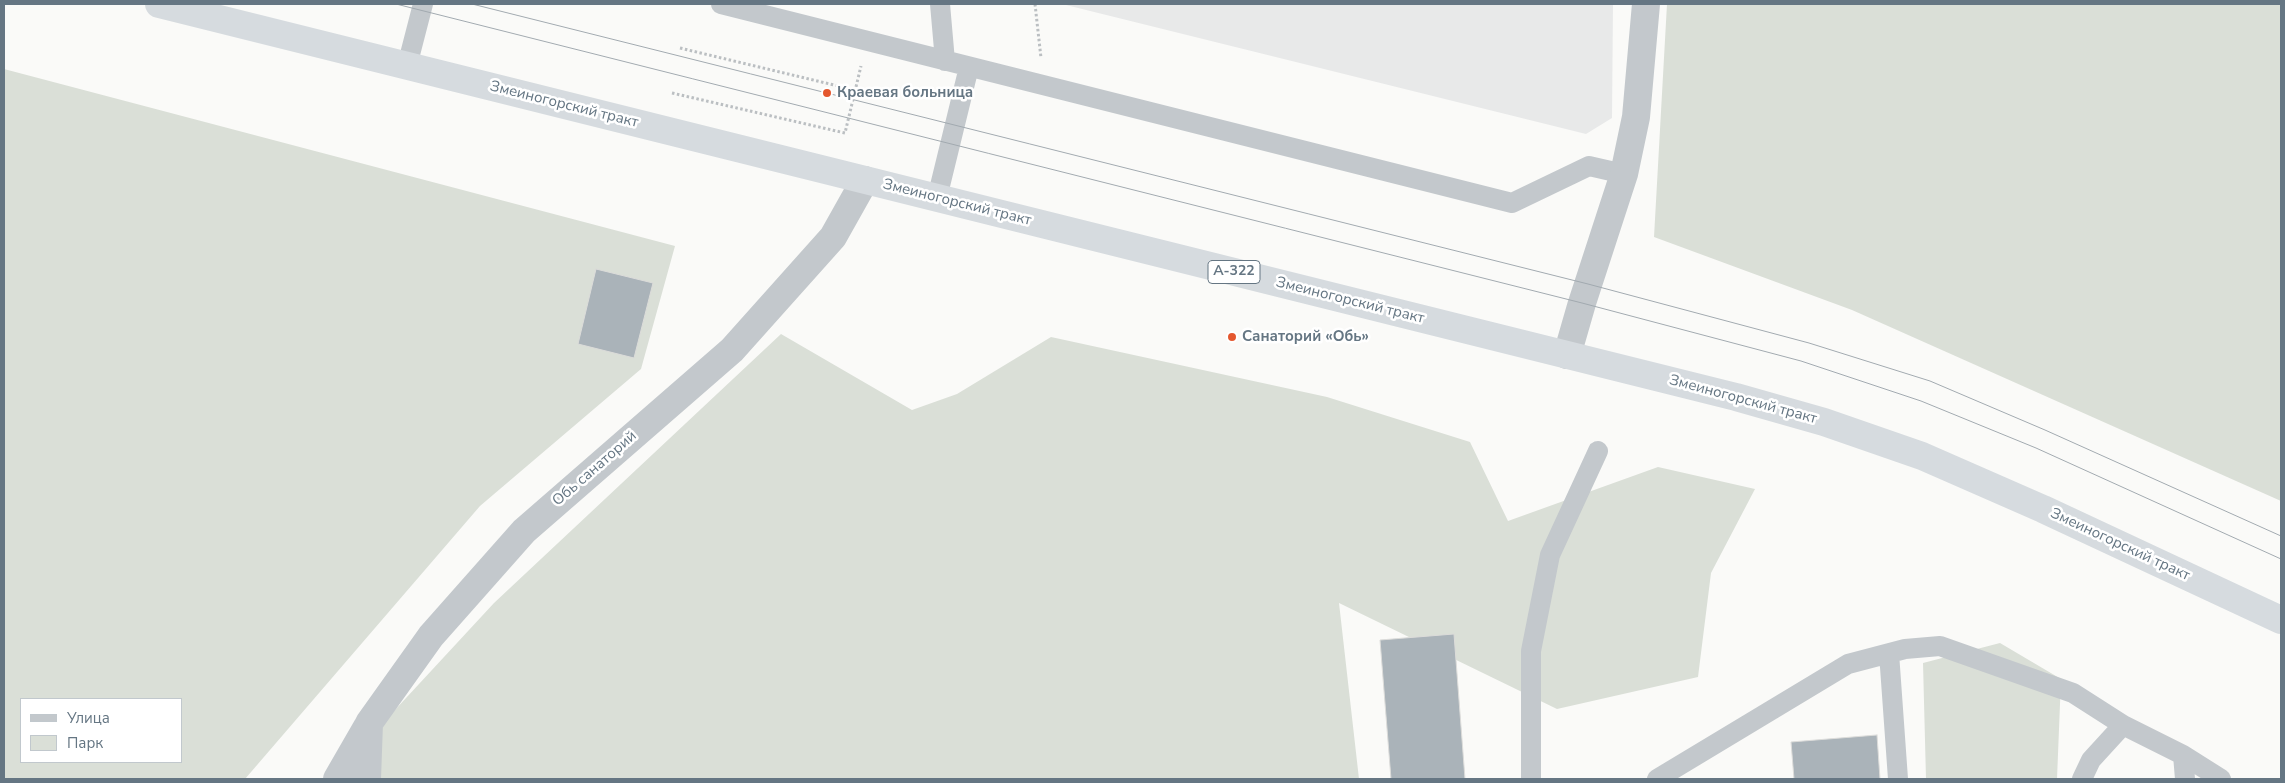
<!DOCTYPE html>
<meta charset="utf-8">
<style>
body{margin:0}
#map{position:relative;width:2285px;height:783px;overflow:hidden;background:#fafaf8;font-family:"Nunito Sans",sans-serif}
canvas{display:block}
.frame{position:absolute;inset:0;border:5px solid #657683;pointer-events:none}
.legend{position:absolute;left:20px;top:698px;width:162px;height:65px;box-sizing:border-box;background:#fff;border:1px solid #c1c8cd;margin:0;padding:6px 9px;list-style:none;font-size:15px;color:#657683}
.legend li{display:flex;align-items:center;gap:10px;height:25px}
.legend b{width:25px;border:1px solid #c1c8cd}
</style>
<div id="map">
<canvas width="2285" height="783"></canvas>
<div class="frame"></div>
<ul class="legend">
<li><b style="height:6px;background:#c3c8cc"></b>Улица</li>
<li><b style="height:14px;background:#dadfd7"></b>Парк</li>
</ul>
</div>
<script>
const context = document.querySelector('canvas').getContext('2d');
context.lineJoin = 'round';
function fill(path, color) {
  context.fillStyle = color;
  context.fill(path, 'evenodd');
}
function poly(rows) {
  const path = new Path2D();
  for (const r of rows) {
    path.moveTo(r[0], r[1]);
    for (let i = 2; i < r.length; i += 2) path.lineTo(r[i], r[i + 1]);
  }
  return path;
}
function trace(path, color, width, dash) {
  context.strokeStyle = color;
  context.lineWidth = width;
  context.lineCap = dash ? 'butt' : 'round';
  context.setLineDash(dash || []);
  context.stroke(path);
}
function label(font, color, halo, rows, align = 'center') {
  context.font = font + ' "Nunito Sans",sans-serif';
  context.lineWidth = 5;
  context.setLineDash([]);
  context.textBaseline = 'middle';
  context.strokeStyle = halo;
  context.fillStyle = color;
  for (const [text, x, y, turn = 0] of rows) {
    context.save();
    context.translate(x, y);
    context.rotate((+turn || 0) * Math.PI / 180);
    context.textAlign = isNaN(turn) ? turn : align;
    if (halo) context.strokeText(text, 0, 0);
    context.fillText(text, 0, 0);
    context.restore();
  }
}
const built = poly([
 [1062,4,1613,4,1612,118,1586,134]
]);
const green = poly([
 [1667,4,2281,4,2281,501,1852,310,1654,237],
 [4,69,675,246,641,369,480,506,245,779,4,779],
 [21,699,181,699,181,762,21,762],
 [781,334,912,410,957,394,1051,337,1327,397,1470,442,1508,521,1658,467,1755,489,1711,573,1698,677,1557,709,1339,603,1359,779,331,779,494,603],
 [2000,643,2061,679,2057,779,1926,779,1923,663]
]);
const building = poly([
 [596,269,653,283,634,358,578,344,596,269],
 [1454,634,1465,779,1391,779,1380,640,1454,634],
 [1877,735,1880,779,1794,779,1791,742,1877,735]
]);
const path = poly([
 [1035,4,1041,58],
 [680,48,855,90],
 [672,93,845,133,861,66]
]);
const service = poly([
 [721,4,1512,203,1589,166,1624,174],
 [940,4,945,61],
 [407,66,423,4],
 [937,198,969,67],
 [1889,653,1898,779],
 [2183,755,2185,779],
 [1531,779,1531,651,1550,555,1598,451],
 [1657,779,1848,664,1905,649,1940,646,2073,693,2123,725,2183,755,2221,779],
 [2082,779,2091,760,2123,725]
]);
const minor = poly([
 [1567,355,1582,303,1624,174,1636,117,1646,4],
 [337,779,367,727],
 [367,779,369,723,431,636,524,531,732,350,833,237,865,180]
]);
const trunk = poly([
 [159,4,1736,397,1824,422,1922,456,2043,509,2281,620]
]);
const tram = poly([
 [396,4,1582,303,1801,361,1921,401,2036,448,2281,559],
 [472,4,1588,284,1809,343,1930,381,2045,430,2281,536]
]);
const markers = [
 [827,93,5,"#e4572e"],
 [1232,337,5,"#e4572e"]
];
const shields = [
 [1234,272,52]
];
const shieldNames = [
 ["А-322",1234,272]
];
const poiNames = [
 ["Краевая больница",837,93],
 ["Санаторий «Обь»",1242,337]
];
const streetNames = [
 ["Змеиногорский тракт",564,105,14],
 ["Змеиногорский тракт",957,203,14],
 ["Змеиногорский тракт",1350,301,14],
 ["Змеиногорский тракт",1743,400,15],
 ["Обь санаторий",595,469,-41],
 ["Змеиногорский тракт",2120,545,25]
];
fill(built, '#e8e9e9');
fill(green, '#dadfd7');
fill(building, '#aab3b9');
trace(building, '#dcdcda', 1);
trace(path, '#bbbfc2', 3, [2.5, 2.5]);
trace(service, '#c3c8cc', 20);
trace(minor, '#c3c8cc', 28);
trace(trunk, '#d6dbdf', 28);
trace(tram, '#a2aab0', 1);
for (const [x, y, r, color] of markers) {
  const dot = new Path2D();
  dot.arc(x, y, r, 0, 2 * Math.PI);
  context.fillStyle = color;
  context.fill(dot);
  trace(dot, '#fff', 2);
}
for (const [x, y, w] of shields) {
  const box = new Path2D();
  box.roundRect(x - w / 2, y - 11.5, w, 23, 4);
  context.fillStyle = '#fff';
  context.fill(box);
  trace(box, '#657683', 1);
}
label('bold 14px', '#657683', null, shieldNames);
label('bold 15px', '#657683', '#fff', poiNames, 'left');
label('15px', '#657683', '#fff', streetNames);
</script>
